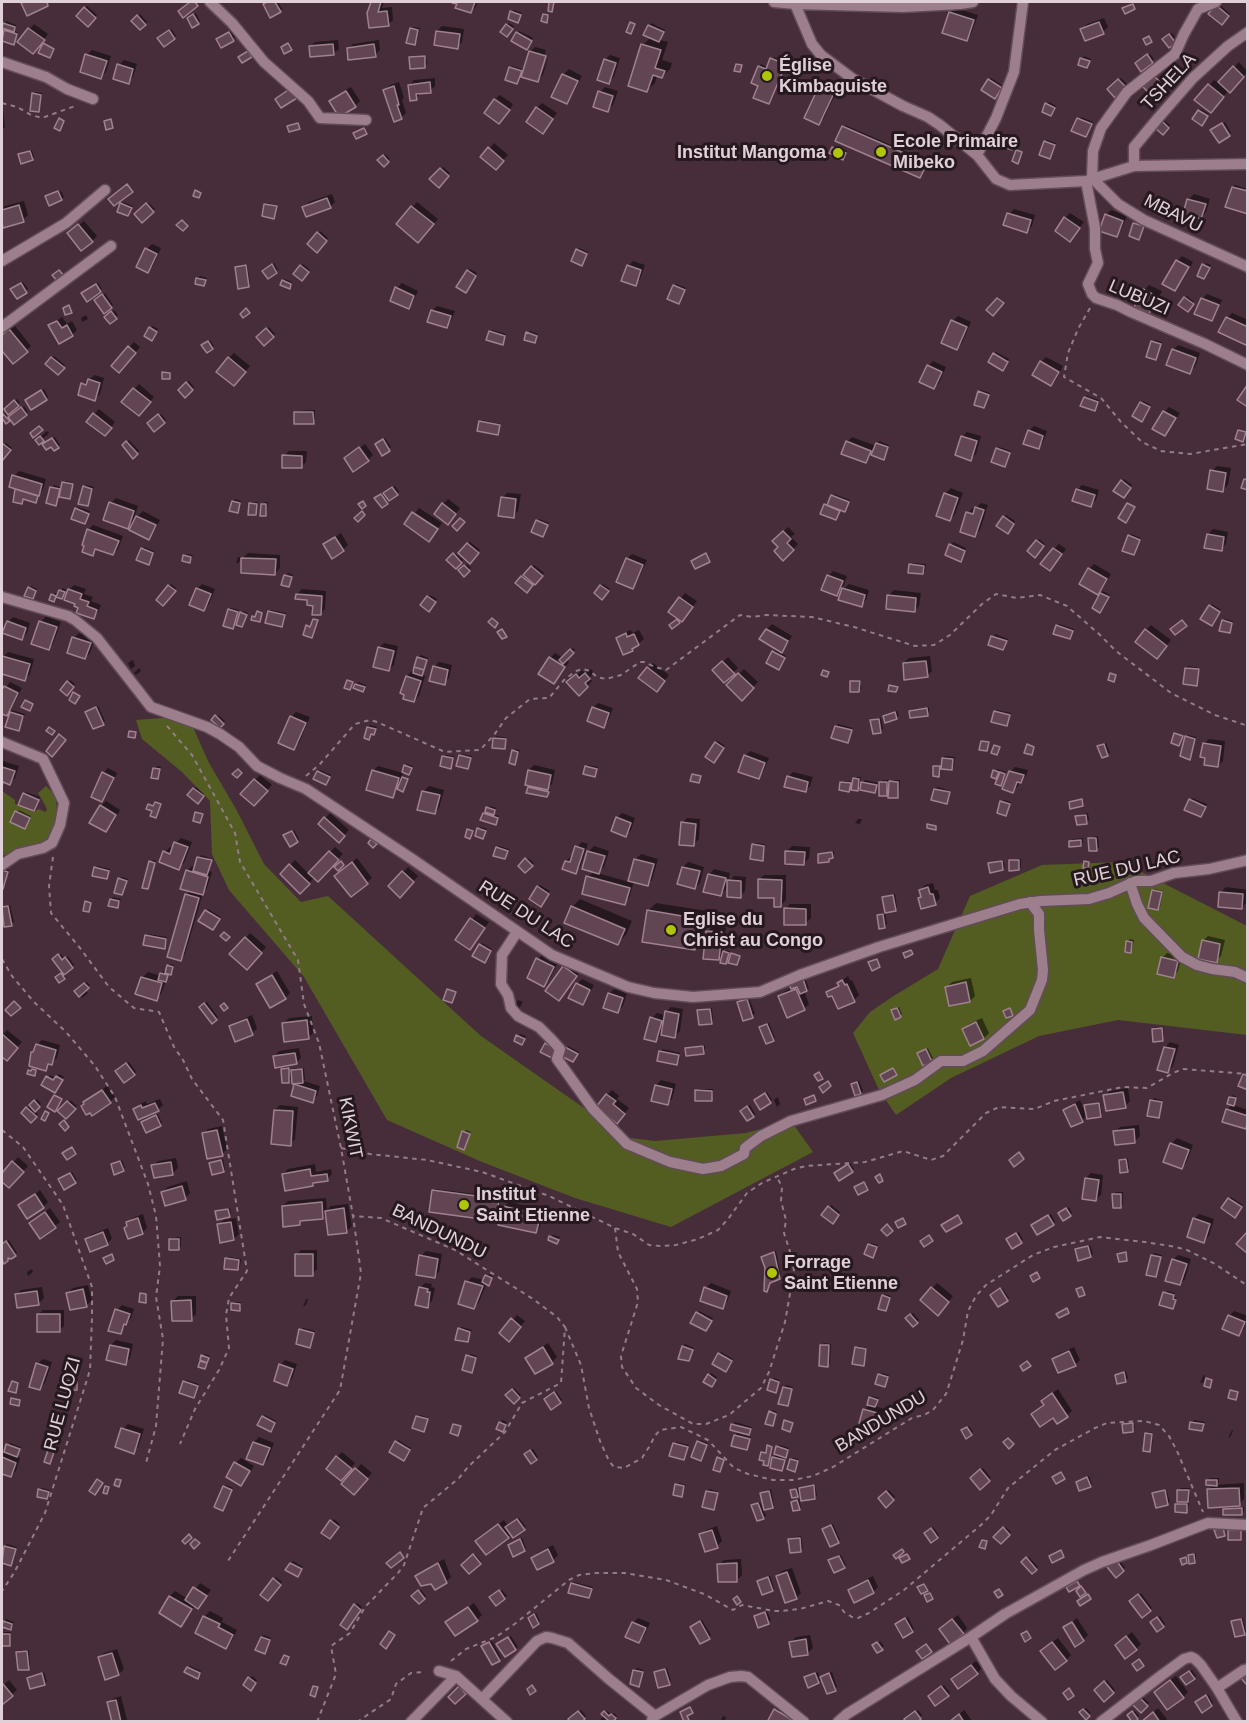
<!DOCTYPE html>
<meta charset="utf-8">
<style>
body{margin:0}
#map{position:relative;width:1249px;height:1723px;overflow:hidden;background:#472d3a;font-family:Helvetica,sans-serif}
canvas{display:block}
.frame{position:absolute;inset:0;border:3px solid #e1d0d8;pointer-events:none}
</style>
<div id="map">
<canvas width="1249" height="1723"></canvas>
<div class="frame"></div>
</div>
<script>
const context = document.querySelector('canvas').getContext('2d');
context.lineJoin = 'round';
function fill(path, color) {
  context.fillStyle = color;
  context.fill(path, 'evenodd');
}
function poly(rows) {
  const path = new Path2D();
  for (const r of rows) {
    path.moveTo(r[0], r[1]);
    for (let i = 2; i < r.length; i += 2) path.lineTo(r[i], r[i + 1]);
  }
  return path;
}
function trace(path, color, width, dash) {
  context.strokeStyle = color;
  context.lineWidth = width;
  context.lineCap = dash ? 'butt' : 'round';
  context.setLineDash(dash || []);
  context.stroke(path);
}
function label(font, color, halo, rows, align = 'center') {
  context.font = font + ' Helvetica,sans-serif';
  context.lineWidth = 6;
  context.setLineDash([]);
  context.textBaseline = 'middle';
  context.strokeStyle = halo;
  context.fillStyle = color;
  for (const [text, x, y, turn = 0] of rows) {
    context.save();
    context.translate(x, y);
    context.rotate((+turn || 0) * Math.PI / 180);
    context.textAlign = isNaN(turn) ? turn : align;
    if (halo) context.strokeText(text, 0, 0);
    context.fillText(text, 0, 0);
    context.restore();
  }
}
const green = poly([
 [188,716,209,763,236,809,264,864,301,902,328,896,481,1036,594,1115,614,1136,655,1141,746,1133,791,1121,813,1152,671,1227,575,1198,482,1162,387,1120,304,977,229,890,212,854,210,801,182,772,142,739,136,720],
 [46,786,55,795,58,816,51,835,44,841,2,856,2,791,15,800,15,804,21,807,33,812,39,809,45,812,47,810,45,805,38,793],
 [1122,862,1247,926,1247,1035,1118,1020,1039,1036,951,1078,896,1115,879,1090,853,1033,870,1012,892,997,938,969,970,896,1042,865]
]);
const shadow = poly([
 [268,2,278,2,282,9,280,11,264,4],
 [372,2,384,2,382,8,392,7,393,20,388,25,368,14],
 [454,2,477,2,476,7,471,12],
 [1219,4,1230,14,1222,23,1210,13],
 [87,6,97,15,88,25,78,16],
 [955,8,978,15,971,34,966,39,950,13],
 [514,10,522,13,518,21,511,12],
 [196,13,200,21,198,23,191,16],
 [140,14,147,22,140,28,133,21],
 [1104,18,1108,27,1103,32,1082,29,1087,24],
 [6,21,16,25,14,31,18,32,13,43,5,31,8,28,4,24],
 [509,23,514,26,509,33,502,32],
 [651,23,665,30,660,40,668,42,662,60,672,63,670,69,662,77,657,75,655,83,647,90,643,45,651,37,645,34],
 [34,24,48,34,43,41,19,42],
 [442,26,464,29,462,42,457,47,437,31],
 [413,27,420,28,417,41,414,43,411,29],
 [171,29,176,36,174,38,161,36],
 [231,31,235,37,233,39,220,37],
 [519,31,533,38,529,46,513,40],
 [1172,33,1177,40,1175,42,1166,37],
 [338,40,339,49,333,54,310,47,315,42],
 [379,40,380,50,375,55,348,49,353,44],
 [535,47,546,50,538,76,541,76,550,51,543,75,538,80,521,75,517,83,510,68,512,66,525,70,530,52],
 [92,50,111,56,106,72,101,77,87,55],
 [1150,54,1154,59,1141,69,1139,62],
 [426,55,427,64,425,66,410,58,412,56],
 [610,55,620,58,614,77,609,82,605,60],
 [1084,56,1091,59,1087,67,1080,64],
 [774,57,787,62,771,100,760,85,759,67,761,64,768,68],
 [124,60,137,64,133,77,128,82,119,65],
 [1239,62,1248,72,1229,90,1215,106,1196,100,1214,80,1219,83],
 [569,69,582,76,571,97,566,102,553,96,564,74],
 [435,78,435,86,430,91,422,92,416,98,409,86,414,80],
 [991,78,1003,86,997,95,989,80],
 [1121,78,1127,84,1115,96,1109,89],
 [826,80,839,86,824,118,819,123,821,85],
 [399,82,404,98,402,100,406,113,401,118,385,90,390,85],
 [351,87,360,101,355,106,331,101,336,96],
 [605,87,618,91,613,105,608,110,600,92],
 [35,92,42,93,40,108,38,110,33,94],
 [500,95,513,104,510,109,496,98],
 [1049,102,1056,106,1053,112,1047,104],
 [542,103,557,113,543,132,537,108],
 [2,109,3,109,5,127,2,130],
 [1201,109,1209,114,1204,122,1199,111],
 [1081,117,1093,122,1088,133,1073,130],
 [1164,120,1170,125,1163,133,1157,127],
 [1225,122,1231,133,1219,141,1214,128],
 [845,125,928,161,922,174,920,176,843,127],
 [1007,134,1017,137,1012,148,1005,136],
 [1047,140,1056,143,1050,157,1045,142],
 [494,143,508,155,495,168,490,148],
 [836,146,847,151,843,158,834,148],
 [32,150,34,157,32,159,20,155],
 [385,154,390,159,384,165,379,160],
 [443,167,450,173,439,186,431,179],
 [1235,185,1248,189,1248,212,1233,188],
 [61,191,64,197,62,199,47,197],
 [332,194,335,202,330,207,304,207,309,202],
 [1194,194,1210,199,1206,212,1201,218,1185,213,1189,199],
 [24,201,28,215,23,220,4,226,2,217,2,210,5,206],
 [123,202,133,206,128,215,121,204],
 [417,202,438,219,423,236,398,224],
 [149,203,155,209,142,221,136,215],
 [268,203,278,205,276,215,274,217,266,205],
 [1014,209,1035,215,1032,226,1027,231,1009,214],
 [1111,210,1127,216,1121,230,1116,235,1106,215],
 [1070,213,1084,222,1070,240,1065,218],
 [84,221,97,236,92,241,74,229],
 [320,231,328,238,316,251,309,244],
 [152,244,161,248,153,266,148,271,147,249],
 [579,248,588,252,582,264,577,250],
 [1182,256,1193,262,1180,284,1175,289,1164,283,1177,261],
 [633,261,645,265,640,279,635,284,628,266],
 [274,263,278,270,268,277,266,269],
 [1206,263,1211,265,1204,278,1199,275],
 [247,264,250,284,248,286,237,267,239,265],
 [303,264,310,270,302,279,295,274],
 [470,269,477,273,467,289,458,287],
 [200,276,207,278,204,285,197,278],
 [285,279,292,282,289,287,283,281],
 [23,282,28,289,17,297,14,287],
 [98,283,102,289,100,291,85,292],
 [402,283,418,291,413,302,408,307,397,288],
 [676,284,686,288,680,301,674,286],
 [1149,285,1162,291,1154,307,1149,312,1144,290],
 [105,293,113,305,111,307,98,299],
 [1207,294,1222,300,1216,314,1211,319,1202,299],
 [1187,296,1194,302,1190,308,1185,298],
 [437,306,455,311,451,321,446,326,432,311],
 [114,310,118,315,110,322,106,317],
 [1232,313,1248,320,1248,344,1227,318],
 [86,315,88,319,82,322,81,318],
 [958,316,971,322,962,343,957,348,953,321],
 [62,317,67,324,72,321,77,330,72,335,60,342,50,326],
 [15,326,31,346,13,362,2,348,2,336],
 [153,326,158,329,154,337,151,328],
 [269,327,275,334,264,344,258,337],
 [492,330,506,334,502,344,490,332],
 [530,331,538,334,535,341,528,333],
 [210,340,214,346,212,348,205,343],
 [1155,340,1162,342,1156,358,1153,342],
 [134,342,140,347,124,366,113,366],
 [1178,345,1200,353,1195,367,1190,372,1173,350],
 [996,352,1009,359,1005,367,994,354],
 [234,353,250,366,239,380,229,358],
 [54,356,65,365,58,373,47,364],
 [1046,357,1063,366,1056,380,1051,385,1041,362],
 [933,361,946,367,939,383,934,388,928,366],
 [95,375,104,378,100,394,95,399,83,384],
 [189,381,194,387,185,395,180,390],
 [139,384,154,397,143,409,123,402],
 [44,389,48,397,46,399,29,398],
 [981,390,990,393,983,407,979,392],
 [1087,396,1099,400,1095,409,1085,398],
 [17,399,20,403,7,414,10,417,24,406,28,412,14,423,11,418,7,422,2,416,8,411,6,409],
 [1143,401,1151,405,1142,420,1141,403],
 [1169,407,1180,413,1170,429,1165,434,1155,428,1164,412],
 [99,409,115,422,110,429,88,421],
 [315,410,315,420,313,422,295,413,297,411],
 [161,414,166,420,154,430,149,423],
 [482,420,501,424,499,431,497,433,480,422],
 [1034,426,1047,431,1043,442,1038,447,1029,431],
 [47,431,49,433,39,442,37,440],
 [967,432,981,436,976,454,971,459,962,437],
 [55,437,60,445,55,449,46,443],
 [852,437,876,446,879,441,889,445,885,456,883,458,872,454,866,462,847,442],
 [385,438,391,447,382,454,378,442],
 [129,440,139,451,133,457,124,446],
 [6,443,12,448,2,459,2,447],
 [365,444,373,455,368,460,346,458],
 [999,447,1011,451,1005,465,997,449],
 [289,451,307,451,306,462,301,467,284,456],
 [1217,466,1231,468,1228,485,1223,490,1212,471],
 [19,471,46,479,43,489,35,501,24,498,21,503,17,490,19,488,14,476],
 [1124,479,1132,485,1125,494,1122,481],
 [66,481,74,483,71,495,69,498,59,495,55,504,52,488,54,485,63,488],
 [86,485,94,487,89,502,87,505,84,487],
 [1082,485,1099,490,1096,500,1091,505,1077,490],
 [395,486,399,492,387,503,378,496,383,493,384,494],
 [951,488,963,493,955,514,950,519,938,515,946,493],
 [507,493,521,494,518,511,513,516,502,498],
 [834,494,850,500,847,508,845,510,841,509,836,518,825,505,827,503,829,504],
 [116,498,138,506,133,521,143,511,160,520,153,533,148,538,136,519,128,527,105,519,111,503],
 [235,499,241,501,237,511,233,501],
 [448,499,460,508,453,518,443,504],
 [252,502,258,502,257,512,255,514,250,504],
 [265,502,268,502,267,512,265,514,263,504],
 [981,503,988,505,980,530,975,535,968,513,973,508,975,509],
 [78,507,90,511,86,520,76,509],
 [419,508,442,523,429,540,406,524],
 [1006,515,1015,521,1010,530,1004,517],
 [539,519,549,523,545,533,537,521],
 [93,525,123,536,118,549,113,554,98,548,92,554,88,530],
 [788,527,795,534,791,537,798,544,784,559,780,547,774,541],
 [1213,529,1228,532,1226,544,1221,549,1208,534],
 [341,533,348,545,343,550,325,544],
 [1131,534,1141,538,1134,553,1129,536],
 [1039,539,1045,544,1035,556,1029,551],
 [470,542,480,550,470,561,460,553],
 [953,542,966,548,962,558,947,554],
 [1059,544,1066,549,1055,564,1054,549],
 [144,547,154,551,150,561,142,549],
 [248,553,280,555,280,568,275,573,243,559,238,563,236,563,238,557,241,557,240,561],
 [455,553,463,560,456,567,448,560],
 [187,554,193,555,189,562,184,556],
 [632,554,647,560,637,582,632,587,627,559],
 [913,563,926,564,925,571,923,573,911,565],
 [467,564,471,568,464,575,460,570],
 [1094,564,1111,574,1103,588,1098,593,1089,569],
 [534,565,544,573,527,591,517,583],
 [833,571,847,576,842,590,837,595,828,576],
 [288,573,293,575,289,586,286,576],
 [171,584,176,588,162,604,158,600],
 [202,584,215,589,209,604,204,609,197,589],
 [603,584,610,589,604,596,601,586],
 [849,584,869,590,866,600,861,605,843,589],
 [74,585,86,589,84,594,93,597,91,601,101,605,98,612,93,617,80,607,69,590],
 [31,586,37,589,33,598,29,588],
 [63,588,66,590,64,595,62,597,57,595,54,600,53,595,55,593,59,594],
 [302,589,326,591,325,609,320,614,309,599,297,594],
 [894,590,921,593,919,606,914,611,889,595],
 [1103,591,1110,595,1102,609,1094,608],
 [685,593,697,601,687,615,679,622,671,625,680,618,670,612],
 [430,595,437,599,429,610,422,605],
 [1212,604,1221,610,1214,622,1210,606],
 [231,608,239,610,237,617,243,611,248,613,242,626,236,623,233,627,229,610],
 [271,610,286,613,284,623,282,626,269,612],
 [46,616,61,622,53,644,48,649,33,643,41,622],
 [13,617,30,623,27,633,22,638,8,622],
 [1225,619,1233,621,1229,632,1223,621],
 [772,624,792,636,786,646,780,652,786,656,780,666,773,652,777,648,767,629],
 [1059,624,1074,629,1070,638,1057,626],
 [1151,625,1171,640,1162,652,1146,630],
 [631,630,632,633,639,630,644,639,632,649,624,653,618,638,623,633],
 [79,633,95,638,90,653,85,658,74,638],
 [995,634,1008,639,1003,648,990,644],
 [384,643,398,646,394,665,389,670,379,648],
 [573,648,575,650,565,659,569,662,554,682,550,658,555,653,563,658],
 [8,652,34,659,30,674,25,679,2,673,3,657],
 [421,655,428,658,424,672,421,675,425,676,419,696,414,701,407,676,412,671,414,672,419,657],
 [930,656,932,671,927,676,904,663,909,658],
 [728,657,738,668,724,681,714,670],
 [133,660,135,666,131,669,128,663],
 [439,662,452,665,449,678,444,683,434,667],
 [653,663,669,675,661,685,640,678],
 [1188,666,1200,668,1198,682,1196,684,1186,668],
 [139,668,141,671,136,675,134,673],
 [591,669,594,673,589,678,592,681,579,694,569,682,582,670,585,674],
 [744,669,758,682,742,698,728,685],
 [70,680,75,684,67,694,62,690],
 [854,680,861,680,861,689,859,691,852,682],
 [10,682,22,688,11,710,6,715,2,712,2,693],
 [358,682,366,685,363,690,356,685],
 [598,703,613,708,608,721,603,726,593,708],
 [98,706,105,721,103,723,87,712],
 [929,707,929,712,927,714,911,711,913,709],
 [12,710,25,714,18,729,7,726],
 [997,710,1011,713,1009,723,1007,725,995,712],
 [897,711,899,715,897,718,886,721,884,716,886,714],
 [296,712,310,717,299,743,294,748,280,742,291,717],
 [218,715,225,721,220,726,213,720],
 [881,718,883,729,881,731,872,721,874,719],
 [838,724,853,728,847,741,836,726],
 [370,725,377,727,376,731,374,733,372,733,369,738,368,727],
 [1188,735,1196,737,1191,756,1189,758,1186,737],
 [497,736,507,738,506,745,504,748,494,738],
 [1209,739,1225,741,1223,761,1218,766,1204,744],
 [718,741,725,746,716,759,716,743],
 [1106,743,1110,753,1103,756,1099,747],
 [516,749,520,750,515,763,514,751],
 [750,751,769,758,763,772,758,777,745,756],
 [462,754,472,756,470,765,468,768,460,756],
 [446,755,454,756,452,765,450,767,444,757],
 [945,756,955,757,954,766,952,768,941,767,941,773,939,775,935,767,937,765,943,765,943,758],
 [3,761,19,766,15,778,10,783,6,782,2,786,2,763],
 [407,764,413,766,409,773,404,771,402,775,401,780,403,778,407,781,404,788,398,788,392,797,373,771,378,766,403,773,405,766],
 [534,765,555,770,552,784,547,789,550,790,547,796,529,788,532,785,529,770],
 [588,765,598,767,594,776,586,767],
 [157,766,161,767,160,775,158,777,155,768],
 [1015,767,1028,770,1026,776,1020,781,1018,786,1013,791,1010,772],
 [108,768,117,773,107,795,102,800,103,773],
 [997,769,1006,772,1000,785,999,779,993,776],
 [320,770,331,775,326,783,318,772],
 [793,772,813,777,810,786,805,791,788,777],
 [260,775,272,785,254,804,242,794],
 [856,777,861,777,860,785,865,780,878,783,876,789,874,791,862,784,858,789,853,786,849,790,842,783,844,781,854,782],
 [883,780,889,780,889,784,893,780,900,780,899,795,897,797,890,791,887,795,881,782],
 [429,786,444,790,439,808,434,813,419,809,424,791],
 [196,787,204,794,200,800,189,795],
 [938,787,951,791,949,800,947,802,935,789],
 [26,792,40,797,34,810,24,794],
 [1192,798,1207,804,1203,814,1190,800],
 [1004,800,1011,802,1006,815,1002,802],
 [106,801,120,810,111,826,106,831,101,806],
 [490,806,496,808,493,814,499,816,496,823,484,814],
 [19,810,31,816,25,827,17,812],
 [330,813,349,830,339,841,320,824],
 [622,813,635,818,631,830,626,835,617,818],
 [1088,813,1089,820,1087,822,1077,817,1079,815],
 [687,818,700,819,699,839,694,844,682,823],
 [858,819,862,819,860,824,855,823],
 [481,827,487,829,483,837,479,829],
 [294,830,299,839,297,841,287,834],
 [1098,836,1099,847,1097,849,1090,839,1092,837],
 [181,838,192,842,184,863,178,868,165,852,170,847,173,848,176,843],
 [1083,838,1083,843,1081,845,1070,841,1073,839],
 [582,842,588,844,580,867,575,872,566,861,571,856,573,857,577,847],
 [755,843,765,844,764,857,762,859,753,845],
 [499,846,509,849,505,858,497,848],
 [594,846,609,851,604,867,597,873,629,882,636,859,641,854,658,859,652,880,647,885,634,881,629,898,624,903,588,877,594,871,584,868,589,851],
 [792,846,810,847,809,858,804,863,787,851],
 [335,847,343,854,318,880,315,877,300,892,282,874,295,860,309,874],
 [834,851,834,855,828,861,819,855,821,853],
 [201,855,213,859,209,871,212,872,207,888,203,893,185,954,180,959,186,895,191,890,187,871,192,866,196,867],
 [357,858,372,878,351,895,341,871],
 [528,858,534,863,525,871,520,866],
 [1012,859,1021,859,1021,867,1019,869,1010,861],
 [153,860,156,861,149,885,147,887,151,862],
 [1003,860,1005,867,1003,869,990,864,992,862],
 [688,862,704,867,700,883,695,888,683,867],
 [97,866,110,869,106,878,95,868],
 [408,867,418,876,400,896,390,886],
 [2,868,9,870,5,886,3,888,2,887],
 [714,869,730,873,728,882,734,876,746,877,745,891,740,896,729,887,721,894,709,875],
 [764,875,786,875,786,900,781,905,776,897,759,880],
 [122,877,128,879,122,893,119,879],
 [933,883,935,890,938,890,940,898,935,903,922,896,920,890,925,885],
 [540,885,550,891,543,903,538,887],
 [1226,887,1248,890,1247,902,1242,907,1221,892],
 [1155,889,1163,891,1160,907,1158,909,1153,891],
 [895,894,897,907,895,909,884,898,886,896],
 [113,897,121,899,118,906,111,899],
 [580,899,632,921,626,935,618,943,572,907],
 [656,903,707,911,702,941,694,949,648,911],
 [790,904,811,904,811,918,806,923,785,909],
 [10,905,14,922,5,926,2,908],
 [208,909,221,917,215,926,200,920],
 [881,913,885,913,887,924,885,926,878,915],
 [476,914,489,922,470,948,457,940],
 [713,926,726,928,723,953,726,950,730,951,728,960,726,962,724,954,718,959,708,931],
 [250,933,266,947,247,968,231,954],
 [148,934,167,937,166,945,164,947,146,936],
 [1208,936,1225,940,1221,956,1216,961,1203,941],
 [1130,939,1134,940,1132,949,1130,951,1128,941],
 [482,943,492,949,487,959,480,945],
 [1167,953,1182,956,1178,971,1173,976,1162,958],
 [61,954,65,959,68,956,74,965,64,973,66,976,60,981,59,975,63,972,56,957],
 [543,954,558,962,549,980,544,985,538,959],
 [569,962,581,970,564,994,564,967],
 [170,964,174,965,173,972,169,973,161,994,156,999,137,993,143,977,148,972,161,976,163,971,167,972],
 [277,971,290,993,285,998,258,985,263,980],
 [848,976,850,981,852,980,859,995,854,1000,828,993],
 [805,978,809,988,804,991,809,1004,804,1009,780,996,785,991,792,988,791,985],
 [971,978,975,996,970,1001,947,987,952,982],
 [582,979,594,985,587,998,582,1003,577,984],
 [87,982,90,985,85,990,88,993,82,998,76,991],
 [614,989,627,993,623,1006,618,1011,609,994],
 [749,998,755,1014,744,1019,739,1003],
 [518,1000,523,1002,519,1009,514,1007],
 [207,1002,218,1017,212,1022,201,1007],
 [671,1007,683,1009,680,1031,675,1036,661,1034,656,1041,652,1018,657,1013,665,1015,666,1012],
 [899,1007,902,1014,900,1016,893,1010],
 [712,1008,713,1020,711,1022,699,1011,701,1009],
 [252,1015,257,1028,252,1034,231,1027,236,1022],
 [312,1016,313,1033,308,1038,284,1023,289,1018],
 [982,1018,989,1033,984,1038,971,1044,964,1029,969,1024],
 [769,1023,775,1038,773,1040,761,1027],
 [1155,1027,1163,1027,1164,1037,1162,1039,1153,1029],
 [7,1030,22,1042,7,1059,2,1055,2,1036],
 [520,1034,526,1036,524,1041,518,1036],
 [42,1040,60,1045,57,1058,45,1069,38,1067,34,1074,29,1071,36,1067,36,1049,37,1045],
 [1170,1042,1179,1045,1173,1066,1168,1071,1165,1047],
 [705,1045,705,1050,703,1052,686,1049,688,1047],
 [568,1046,579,1052,575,1059,566,1048],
 [299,1048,301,1058,296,1063,274,1056,279,1051],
 [928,1048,933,1058,924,1064,919,1053],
 [663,1049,680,1053,679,1062,677,1064,659,1060,661,1051],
 [129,1062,136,1072,134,1074,119,1069],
 [285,1067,290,1067,290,1072,294,1068,304,1068,305,1080,303,1081,320,1086,317,1096,312,1101,295,1085,298,1082,293,1077,289,1081,283,1069],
 [59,1074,64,1077,57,1089,43,1084,50,1075,56,1078],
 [661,1080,676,1084,672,1099,667,1104,656,1085],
 [859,1081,863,1091,856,1094,853,1084],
 [107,1086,115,1097,110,1102,85,1102],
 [1128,1088,1130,1101,1125,1106,1105,1096,1110,1091],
 [698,1089,713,1089,713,1097,711,1099,696,1091],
 [612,1090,619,1096,617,1099,629,1108,617,1122,607,1095],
 [767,1092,772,1100,770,1102,758,1099],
 [1232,1095,1237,1097,1233,1105,1248,1110,1248,1125,1245,1127,1227,1110,1233,1104,1230,1097],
 [778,1097,780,1104,777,1107,774,1100],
 [1154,1098,1163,1101,1160,1115,1158,1117,1152,1100],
 [37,1099,41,1104,34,1111,38,1114,31,1121,23,1113],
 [160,1099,163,1105,158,1110,135,1109,140,1104,146,1101,147,1104],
 [70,1100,77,1106,66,1117,60,1111],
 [1080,1100,1086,1114,1086,1106,1088,1104,1100,1102,1102,1113,1100,1115,1087,1115,1082,1121,1065,1110,1070,1105],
 [280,1105,298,1107,295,1139,290,1144,275,1110],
 [750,1105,755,1114,753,1116,744,1109],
 [158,1114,162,1123,160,1125,142,1122],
 [1139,1125,1140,1136,1135,1141,1115,1132,1120,1127],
 [222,1126,227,1149,222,1154,203,1134,208,1129],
 [466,1130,471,1132,464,1148,464,1132],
 [1177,1138,1193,1145,1186,1163,1181,1168,1165,1161,1172,1143],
 [18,1157,28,1166,9,1186,2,1180,2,1176],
 [176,1158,178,1168,173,1173,153,1166,158,1161],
 [1122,1158,1128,1158,1129,1169,1127,1171,1120,1160],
 [223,1159,225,1169,223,1171,211,1163],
 [122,1160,125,1168,123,1170,112,1165],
 [850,1163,854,1169,840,1179,838,1171],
 [315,1164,316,1172,331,1169,332,1174,327,1179,316,1181,312,1185,283,1174,288,1169],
 [72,1172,77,1180,75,1182,62,1177],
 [1091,1173,1103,1175,1101,1195,1095,1200,1086,1178],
 [187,1181,190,1193,185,1198,162,1192,168,1187],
 [435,1189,500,1197,498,1217,495,1219,433,1191],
 [40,1190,48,1202,43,1207,20,1205],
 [1116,1192,1123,1192,1123,1204,1121,1206,1114,1194],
 [1231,1197,1243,1205,1237,1214,1229,1199],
 [326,1198,327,1210,331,1206,348,1204,352,1226,347,1231,327,1214,322,1218,304,1219,299,1224,283,1206,288,1201],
 [509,1202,545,1210,540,1227,535,1232,504,1207],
 [831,1205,840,1212,835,1220,829,1207],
 [1069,1207,1072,1213,1070,1215,1062,1211],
 [50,1208,60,1222,40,1237,30,1223],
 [230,1208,231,1214,229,1216,217,1212,219,1210],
 [143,1214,147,1228,142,1233,128,1223,133,1218],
 [1051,1214,1055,1222,1053,1224,1034,1223],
 [1199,1214,1214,1219,1209,1236,1204,1241,1194,1219],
 [236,1218,239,1234,234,1239,219,1225,224,1220],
 [108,1228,112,1238,108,1243,91,1250,86,1240,91,1235],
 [1019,1232,1023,1240,1021,1242,1010,1237],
 [553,1235,560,1237,557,1242,551,1237],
 [181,1237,181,1246,179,1248,170,1240,172,1238],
 [9,1240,17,1253,4,1261,2,1257,2,1245],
 [871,1243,878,1245,873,1256,869,1245],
 [1090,1245,1093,1254,1091,1256,1076,1250,1078,1248],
 [301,1250,317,1250,317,1269,312,1274,296,1255],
 [426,1251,442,1254,439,1272,434,1277,421,1256],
 [776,1251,781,1275,771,1281,767,1290,765,1256],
 [1154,1253,1162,1255,1158,1273,1156,1275,1152,1256],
 [1178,1255,1191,1259,1185,1279,1180,1284,1173,1260],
 [229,1257,241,1259,240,1267,238,1269,227,1259],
 [32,1269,33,1272,28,1276,27,1272],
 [488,1274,493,1276,489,1284,487,1283,479,1302,474,1308,467,1282,472,1277,484,1280],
 [425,1283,432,1284,431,1287,435,1288,432,1301,427,1306,420,1288],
 [711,1283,731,1291,727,1302,722,1307,706,1288],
 [937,1283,953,1296,943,1309,922,1300],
 [88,1285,92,1300,87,1305,71,1309,68,1293,73,1288],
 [42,1287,44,1298,39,1303,16,1295,21,1290],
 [1002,1288,1009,1298,1007,1300,994,1293],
 [1167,1291,1175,1293,1174,1297,1177,1298,1172,1308,1165,1293],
 [885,1294,891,1296,886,1310,883,1296],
 [178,1296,196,1296,196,1314,191,1319,173,1301],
 [306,1299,308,1299,306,1305,303,1307],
 [235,1302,241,1302,241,1307,239,1309,233,1304],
 [122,1305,134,1309,131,1318,120,1333,117,1310],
 [43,1310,64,1310,64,1326,59,1331,38,1315],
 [699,1311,713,1318,708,1327,697,1313],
 [1234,1311,1248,1316,1244,1329,1239,1334,1229,1316],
 [913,1313,919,1320,913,1325,907,1318],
 [517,1315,525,1321,513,1335,513,1320],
 [462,1327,472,1330,467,1341,459,1329],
 [303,1328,315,1331,312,1344,310,1346,301,1330],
 [116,1340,133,1344,130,1358,125,1363,111,1345],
 [548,1343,557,1357,552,1362,527,1358,532,1353],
 [824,1343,831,1344,830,1363,828,1365,821,1345],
 [685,1344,694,1348,689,1359,683,1346],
 [858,1346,867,1348,865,1362,863,1364,856,1348],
 [1074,1347,1080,1360,1075,1365,1054,1359,1059,1354],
 [721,1352,733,1359,728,1368,719,1354],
 [205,1354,210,1356,205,1368,200,1366],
 [470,1354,477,1356,472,1371,468,1356],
 [43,1359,52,1362,45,1383,40,1388,37,1364],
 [285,1360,297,1364,292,1379,287,1384,280,1365],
 [1126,1371,1128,1378,1126,1381,1116,1375],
 [711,1373,717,1377,714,1383,709,1375],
 [882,1373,889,1375,884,1385,880,1375],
 [1204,1375,1205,1375,1204,1382,1200,1383],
 [774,1378,780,1380,775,1392,772,1380],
 [68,1380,78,1380,78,1387,76,1389,66,1382],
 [186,1380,199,1384,194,1396,184,1382],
 [786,1385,793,1387,789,1402,787,1405,784,1387],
 [514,1388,521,1395,514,1402,507,1395],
 [1058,1389,1072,1411,1058,1422,1045,1404,1048,1396],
 [556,1391,562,1400,552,1408,548,1397],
 [872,1396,879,1398,874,1406,885,1409,882,1421,877,1426,864,1410,870,1404,870,1398],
 [772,1410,777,1412,772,1424,770,1412],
 [265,1415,276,1421,273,1428,263,1417],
 [420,1415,429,1418,424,1430,417,1417],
 [502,1420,507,1422,503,1430,498,1428],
 [1194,1420,1205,1422,1204,1427,1202,1429,1192,1422],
 [735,1422,752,1427,751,1431,748,1434,731,1429],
 [1134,1422,1135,1428,1133,1430,1124,1425,1126,1423],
 [128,1424,144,1429,138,1447,133,1452,123,1429],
 [969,1426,973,1432,971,1434,965,1429],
 [1232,1430,1233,1430,1231,1436,1228,1438],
 [1148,1432,1153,1433,1152,1448,1150,1450,1146,1434],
 [737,1433,751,1437,746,1449,735,1436],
 [259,1437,274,1443,268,1459,263,1464,248,1458,254,1442],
 [54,1440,58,1441,50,1462,52,1442],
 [398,1440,411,1448,406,1457,396,1442],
 [700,1440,708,1443,701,1459,698,1442],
 [677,1442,689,1445,683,1458,675,1444],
 [10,1443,21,1447,19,1453,16,1456,20,1458,16,1471,11,1476,2,1472,2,1456],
 [780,1445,789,1448,787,1454,784,1458,786,1459,782,1469,774,1458,778,1454,778,1447],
 [533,1449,538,1457,536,1459,528,1452],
 [342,1452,355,1463,346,1475,337,1457],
 [241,1458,254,1466,246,1479,241,1484,236,1463],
 [793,1458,799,1459,795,1470,791,1460],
 [361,1464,372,1473,359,1488,344,1484],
 [983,1468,991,1478,980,1488,972,1478],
 [1089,1476,1092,1484,1090,1486,1077,1482],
 [1210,1478,1219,1478,1219,1482,1216,1485,1244,1483,1244,1499,1237,1507,1244,1507,1244,1511,1242,1514,1224,1509,1229,1505,1208,1490,1214,1484,1208,1480],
 [679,1483,686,1485,682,1495,677,1485],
 [815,1484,817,1496,815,1498,799,1499,801,1507,799,1509,793,1502,795,1500,802,1499,801,1492,797,1496,792,1490,798,1487,798,1490,803,1486],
 [226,1485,233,1488,223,1509,224,1487],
 [42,1488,50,1490,47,1497,39,1490],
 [1181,1488,1190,1488,1190,1499,1186,1503,1189,1503,1188,1509,1186,1511,1177,1504,1181,1501,1179,1490],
 [709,1489,719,1492,716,1506,714,1508,707,1491],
 [771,1489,774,1505,763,1509,766,1516,758,1520,753,1505,760,1502,763,1509,765,1508,761,1493],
 [1166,1489,1170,1502,1167,1504,1154,1494,1156,1492],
 [889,1490,895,1497,886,1506,880,1498],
 [519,1518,526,1527,512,1533,508,1537,482,1536,504,1520,508,1526],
 [334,1519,340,1524,332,1535,323,1532],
 [833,1524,840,1540,838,1542,826,1527],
 [717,1526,722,1541,717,1546,701,1535,706,1530],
 [933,1527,939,1535,937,1537,927,1531],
 [1006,1527,1011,1532,1001,1542,996,1537],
 [801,1536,803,1548,801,1550,790,1540,792,1538],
 [522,1538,526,1548,524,1550,512,1544],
 [7,1544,17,1547,13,1562,11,1564,2,1561,5,1546],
 [553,1545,558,1555,553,1560,538,1568,533,1558,538,1553],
 [1192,1553,1196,1553,1196,1560,1194,1562,1190,1558,1187,1562,1181,1560,1188,1556,1188,1557],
 [475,1554,481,1561,469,1572,463,1565],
 [841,1555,846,1565,844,1567,832,1559],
 [1029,1557,1038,1567,1032,1572,1023,1562],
 [444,1559,451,1577,446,1582,417,1576,422,1571],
 [741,1559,742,1575,737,1580,719,1565,724,1560],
 [1119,1559,1125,1568,1116,1575,1109,1567],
 [293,1561,303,1567,299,1573,291,1563],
 [792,1568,801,1593,796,1598,777,1576,782,1571],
 [770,1576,774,1588,772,1590,758,1581],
 [873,1576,878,1587,873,1592,850,1590,855,1585],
 [276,1577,282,1582,268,1599,262,1595],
 [574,1582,593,1587,591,1595,589,1597,572,1584],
 [200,1583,211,1590,198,1607,195,1605,186,1620,181,1625,161,1613,170,1596,175,1591,188,1599],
 [421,1590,426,1596,419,1602,413,1596],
 [502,1590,507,1596,496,1604,493,1595],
 [1141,1593,1152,1608,1150,1610,1133,1599],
 [357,1603,362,1607,349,1626,355,1605],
 [474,1603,482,1615,477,1620,447,1622],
 [210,1611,223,1618,222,1622,237,1630,231,1642,226,1647,197,1632,205,1616],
 [767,1611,771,1620,759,1626,756,1616],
 [536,1613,540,1621,538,1623,531,1616],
 [958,1615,967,1628,963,1633,946,1624],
 [1160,1616,1165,1624,1163,1626,1154,1620],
 [908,1617,914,1629,912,1631,899,1622],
 [638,1618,650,1623,644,1636,639,1641,633,1623],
 [1077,1618,1088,1635,1083,1640,1065,1628],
 [1243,1618,1246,1631,1244,1633,1233,1622],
 [6,1619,14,1622,10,1628,4,1622],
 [702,1620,711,1635,709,1637,694,1625],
 [4,1632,11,1632,11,1643,9,1645,2,1644,2,1634],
 [1132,1632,1141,1644,1136,1649,1122,1640],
 [264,1635,271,1638,266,1650,262,1637],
 [810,1635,813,1648,808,1653,791,1642,796,1637],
 [511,1636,518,1647,505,1655,500,1642],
 [1058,1638,1071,1655,1066,1660,1047,1646],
 [492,1641,501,1658,493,1663,485,1645],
 [880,1641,884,1646,882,1648,876,1644],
 [117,1649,124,1669,119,1674,99,1658,104,1653],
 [20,1650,29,1650,30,1666,28,1668,18,1652],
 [976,1661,982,1668,977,1673,953,1679],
 [190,1666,201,1671,197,1677,188,1668],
 [637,1668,644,1670,640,1683,638,1685,635,1670],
 [667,1668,671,1681,669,1683,655,1672],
 [1192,1670,1196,1676,1194,1678,1184,1676],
 [44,1672,47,1682,44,1684,29,1678,31,1676],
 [818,1672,820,1679,824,1675,832,1672,837,1687,835,1689,822,1678,819,1682,809,1686,805,1678],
 [252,1676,257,1680,253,1687,245,1685],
 [1176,1676,1188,1692,1183,1697,1161,1687],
 [9,1680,17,1690,2,1703,2,1686],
 [1107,1680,1115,1690,1104,1700,1096,1690],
 [944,1685,950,1693,948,1695,932,1694],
 [1208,1694,1213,1703,1211,1705,1199,1700],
 [121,1696,127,1720,113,1722,109,1703,114,1698],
 [1142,1696,1149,1703,1141,1711,1134,1704],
 [780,1705,795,1713,790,1722,769,1721,775,1710],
 [1086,1708,1091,1713,1087,1717,1081,1712],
 [1158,1708,1167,1719,1165,1722,1142,1722],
 [581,1710,586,1716,579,1722,570,1720],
 [918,1710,922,1715,914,1722,908,1717],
 [964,1710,973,1722,950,1722],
 [607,1711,612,1715,614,1713,617,1716,613,1722,599,1722],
 [1135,1711,1139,1716,1134,1721,1129,1716],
 [723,1716,726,1717,725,1721,720,1722]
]);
const building = poly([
 [25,2,47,2,48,6,27,16,21,3,25,2],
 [190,2,195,2,198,6,183,18,178,11,190,2],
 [267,2,275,2,281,12,270,18,263,4,267,2],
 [371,2,381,2,378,12,387,11,389,26,369,28,367,13,371,2],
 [452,2,475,2,471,13,455,8,457,4,452,3,452,2],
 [549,2,554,2,552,12,548,11,549,2],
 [1133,4,1135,9,1125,14,1122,8,1133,4],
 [1216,5,1229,16,1222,25,1208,14,1216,5],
 [84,7,96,18,88,27,76,16,84,7],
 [510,11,521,15,518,23,508,19,510,11],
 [949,12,974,20,967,41,942,33,949,12],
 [193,14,199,24,192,28,187,18,193,14],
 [543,14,548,15,547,23,541,21,543,14],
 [137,15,146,25,140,30,131,21,137,15],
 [630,22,635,24,631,34,626,32,630,22],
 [1099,22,1104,34,1085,41,1080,29,1099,22],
 [3,23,15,27,14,32,2,28,3,23],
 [506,24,513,29,507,37,500,32,506,24],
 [648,25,664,32,659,42,643,35,648,25],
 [28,28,45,40,33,54,17,42,28,28],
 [410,28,418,30,415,45,406,43,410,28],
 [4,30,17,34,14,45,2,41,4,30],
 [169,30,175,39,164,47,157,38,169,30],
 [436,31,460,34,458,49,434,45,436,31],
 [229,32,234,41,221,48,216,39,229,32],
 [516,32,532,41,527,50,511,41,516,32],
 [1169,34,1176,43,1169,48,1162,39,1169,34],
 [1149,36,1152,42,1146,45,1143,39,1149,36],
 [43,43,54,49,50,58,38,53,43,43],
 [288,43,292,50,284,54,281,47,288,43],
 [333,44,334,55,310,57,309,46,333,44],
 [374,44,376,57,348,60,347,48,374,44],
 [641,44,661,50,655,68,665,71,662,78,653,75,647,92,628,86,641,44],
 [248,51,252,57,242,63,238,57,248,51],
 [529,51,546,56,538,82,521,77,529,51],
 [85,54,107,61,101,79,80,72,85,54],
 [1147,54,1153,63,1141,72,1135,63,1147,54],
 [425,56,425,68,410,69,409,57,425,56],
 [770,58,786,64,769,104,753,98,758,86,751,83,758,66,766,69,770,58],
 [1080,58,1090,61,1087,68,1078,65,1080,58],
 [604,59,616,63,609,84,597,80,604,59],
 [117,64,133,69,129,84,113,79,117,64],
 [736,64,742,65,740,72,734,71,736,64],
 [1233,66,1244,77,1230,93,1218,82,1233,66],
 [509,67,522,71,517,84,505,80,509,67],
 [562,74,578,81,567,104,551,97,562,74],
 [1152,74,1159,81,1148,92,1141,85,1152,74],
 [988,79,1002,88,995,99,981,90,988,79],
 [1118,79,1126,87,1115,98,1107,89,1118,79],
 [430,82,431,93,416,94,417,100,410,101,408,85,430,82],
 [820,84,835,91,819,125,804,118,820,84],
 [1208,84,1224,97,1211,113,1194,100,1208,84],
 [394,86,399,105,397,105,402,119,394,122,383,90,394,86],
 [291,88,297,98,281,108,275,99,291,88],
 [346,91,356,107,339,117,329,101,346,91],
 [598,91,613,96,608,112,593,107,598,91],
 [32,93,41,95,39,112,30,111,32,93],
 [494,99,510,110,499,124,484,113,494,99],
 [1045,103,1055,108,1051,116,1042,112,1045,103],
 [536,107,553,119,543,134,526,122,536,107],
 [1198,110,1208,116,1202,126,1192,119,1198,110],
 [59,118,64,121,60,131,54,128,59,118],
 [1077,118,1092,124,1086,137,1071,131,1077,118],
 [111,119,113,128,106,130,104,121,111,119],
 [1161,120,1169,128,1163,135,1154,127,1161,120],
 [298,123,300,129,289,132,287,126,298,123],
 [1222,123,1230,136,1219,143,1210,130,1222,123],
 [842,126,927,163,920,178,835,141,842,126],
 [364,128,367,134,356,139,353,133,364,128],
 [1003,135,1016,139,1012,150,1000,146,1003,135],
 [1044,141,1055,145,1050,159,1039,155,1044,141],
 [488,147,504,161,496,170,480,157,488,147],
 [832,147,846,153,843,160,829,153,832,147],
 [1016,150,1022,152,1018,164,1012,161,1016,150],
 [30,151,33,160,21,164,18,154,30,151],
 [383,155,389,162,384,167,377,160,383,155],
 [440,168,449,176,439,188,429,179,440,168],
 [127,184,133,192,114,206,108,199,127,184],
 [1232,187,1248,191,1248,214,1225,207,1232,187],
 [195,190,201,193,199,198,193,196,195,190],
 [58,191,62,200,49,206,45,196,58,191],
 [327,198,331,208,306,217,302,207,327,198],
 [1187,199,1206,204,1201,219,1183,214,1187,199],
 [120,203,132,208,128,216,117,212,120,203],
 [146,203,154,212,142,223,134,214,146,203],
 [264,204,277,206,274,219,262,216,264,204],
 [19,205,24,222,3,228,2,222,2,210,19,205],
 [411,206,434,224,418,243,396,224,411,206],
 [1007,213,1031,220,1027,233,1003,225,1007,213],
 [1105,214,1123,221,1117,237,1099,231,1105,214],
 [1064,217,1080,228,1070,242,1055,231,1064,217],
 [182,220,188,226,183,231,176,225,182,220],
 [1133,223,1144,226,1139,240,1129,236,1133,223],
 [78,224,93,242,81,251,67,233,78,224],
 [317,232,327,241,317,253,307,244,317,232],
 [145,248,157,254,148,273,136,267,145,248],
 [576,249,587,254,582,266,571,261,576,249],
 [1176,260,1189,267,1175,291,1162,284,1176,260],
 [272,264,277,273,268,279,262,271,272,264],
 [1202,264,1210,268,1204,279,1197,276,1202,264],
 [246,265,249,287,238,289,235,267,246,265],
 [300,265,309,272,302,281,293,274,300,265],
 [627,265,641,270,636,286,621,281,627,265],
 [59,270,65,277,58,282,52,275,59,270],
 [467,270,476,276,466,293,456,287,467,270],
 [196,278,206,280,204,286,195,284,196,278],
 [282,280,291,284,290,289,280,285,282,280],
 [21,283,27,293,17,299,10,289,21,283],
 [96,284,101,292,87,302,81,293,96,284],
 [673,285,685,290,679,304,667,299,673,285],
 [395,287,414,296,409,309,390,301,395,287],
 [1143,289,1158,297,1149,314,1134,307,1143,289],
 [102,294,112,308,104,314,94,300,102,294],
 [1184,297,1194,304,1188,312,1178,305,1184,297],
 [997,298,1004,303,993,316,986,310,997,298],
 [1201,298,1219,305,1212,321,1194,314,1201,298],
 [69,305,72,313,65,315,63,308,69,305],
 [246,308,250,313,243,318,240,314,246,308],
 [431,310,451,316,447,328,427,322,431,310],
 [111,311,117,319,110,324,104,317,111,311],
 [1226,317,1248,327,1248,346,1218,332,1226,317],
 [951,320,967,327,957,350,941,343,951,320],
 [57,321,62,328,67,325,73,336,59,344,48,325,57,321],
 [149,327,157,332,152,341,144,336,149,327],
 [266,328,274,337,264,346,256,337,266,328],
 [9,329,28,352,13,364,2,351,2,335,9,329],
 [489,331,505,336,503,345,486,340,489,331],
 [526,332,537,336,535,343,524,340,526,332],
 [208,341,213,349,207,353,201,345,208,341],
 [1151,341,1161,344,1156,360,1146,357,1151,341],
 [128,346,136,353,119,373,111,366,128,346],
 [1172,349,1196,358,1190,374,1166,365,1172,349],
 [993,353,1008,362,1003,371,988,362,993,353],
 [51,357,65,368,58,375,45,364,51,357],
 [228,357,246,372,234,386,216,372,228,357],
 [1040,361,1059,372,1051,386,1032,375,1040,361],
 [927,365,942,372,934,389,919,382,927,365],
 [162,372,170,373,170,379,162,379,162,372],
 [88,379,100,383,95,401,78,395,81,383,86,385,88,379],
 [186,382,193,390,185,398,178,390,186,382],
 [1248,384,1248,403,1246,406,1237,400,1248,384],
 [133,388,151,402,139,416,121,402,133,388],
 [41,390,47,400,31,410,25,400,41,390],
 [978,391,989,395,984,408,974,405,978,391],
 [1084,397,1098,402,1095,411,1080,406,1084,397],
 [14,400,19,406,8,415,4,409,14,400],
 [1140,402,1150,407,1142,422,1132,416,1140,402],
 [21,407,27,415,14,425,8,417,21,407],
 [1163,411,1176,418,1165,436,1152,429,1163,411],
 [294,412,313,412,314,424,294,424,294,412],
 [93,413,112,428,105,436,86,422,93,413],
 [3,414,10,421,6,424,2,418,3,414],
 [158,414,165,423,154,432,147,423,158,414],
 [479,421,500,425,498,435,477,431,479,421],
 [39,426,43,430,33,438,30,433,39,426],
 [1028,430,1043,436,1039,449,1023,444,1028,430],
 [1238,430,1246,432,1243,442,1235,439,1238,430],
 [40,436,44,441,39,445,35,440,40,436],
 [961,436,977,441,971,461,955,455,961,436],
 [52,438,59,448,54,451,51,447,46,450,42,444,52,438],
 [383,439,390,451,382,456,375,444,383,439],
 [126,441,138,454,133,459,122,445,126,441],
 [846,441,871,451,866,463,841,454,846,441],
 [876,443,888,447,884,460,871,455,876,443],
 [3,444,11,450,2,461,2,445,3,444],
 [359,447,369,461,353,472,344,458,359,447],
 [996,448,1010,453,1005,467,991,462,996,448],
 [282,455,302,456,302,468,282,468,282,455],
 [1210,470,1226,473,1223,492,1207,489,1210,470],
 [12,475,42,484,39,496,9,487,12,475],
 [1244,479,1248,480,1248,490,1241,488,1244,479],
 [1121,480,1131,488,1124,498,1113,491,1121,480],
 [62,482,73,484,70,499,59,497,62,482],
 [83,486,92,489,88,506,78,504,83,486],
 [50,487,60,489,56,506,46,503,50,487],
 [392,487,398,495,389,501,383,493,392,487],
 [15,489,38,496,36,503,23,499,22,504,13,502,15,489],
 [1076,489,1095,495,1091,507,1072,501,1076,489],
 [944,493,958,498,950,521,936,516,944,493],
 [381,494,388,504,382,508,374,498,381,494],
 [831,495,849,502,845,512,827,505,831,495],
 [501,497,516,499,514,518,498,516,501,497],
 [232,501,240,503,238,513,229,511,232,501],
 [363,501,366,506,362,509,358,504,363,501],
 [109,502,134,511,128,529,103,520,109,502],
 [249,503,257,504,256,515,248,515,249,503],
 [442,503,456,514,448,525,434,514,442,503],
 [1127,503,1135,507,1126,523,1118,518,1127,503],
 [261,504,266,504,266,516,260,516,261,504],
 [824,504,840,511,836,520,820,514,824,504],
 [975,507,984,510,975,537,960,532,966,512,973,514,975,507],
 [75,508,89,514,85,524,71,519,75,508],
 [362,511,365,515,358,522,354,518,362,511],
 [412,512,438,529,429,542,404,524,412,512],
 [136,516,156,525,149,540,129,530,136,516],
 [1003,516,1014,524,1008,534,996,526,1003,516],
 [460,518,465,522,457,531,452,526,460,518],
 [536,520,548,525,543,537,531,532,536,520],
 [87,529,119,541,113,555,95,549,93,556,82,552,84,546,82,545,87,529],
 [783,531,791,539,787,543,794,550,783,561,774,551,778,547,772,541,783,531],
 [1207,534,1224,537,1222,551,1204,548,1207,534],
 [1128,535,1140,540,1134,555,1122,551,1128,535],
 [335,537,344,551,332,559,323,544,335,537],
 [1036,540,1044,546,1035,558,1027,551,1036,540],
 [467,543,479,553,470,564,458,553,467,543],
 [949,544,965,551,961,562,945,555,949,544],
 [141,548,153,553,149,565,136,560,141,548],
 [1053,548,1062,554,1050,571,1040,564,1053,548],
 [453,553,462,563,456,569,446,560,453,553],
 [706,553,710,562,695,569,691,561,706,553],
 [183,555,191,557,190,563,182,561,183,555],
 [241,558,276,559,275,575,241,573,241,558],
 [626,558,643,565,633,589,616,582,626,558],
 [909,564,924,566,923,574,908,573,909,564],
 [464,565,470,571,464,577,458,570,464,565],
 [531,566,543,576,535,585,523,575,531,566],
 [1088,568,1107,579,1098,595,1079,584,1088,568],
 [284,575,292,577,289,587,281,585,284,575],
 [827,575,843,581,837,596,821,590,827,575],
 [521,576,533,585,527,593,515,583,521,576],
 [168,585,176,591,163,606,156,600,168,585],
 [600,585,609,591,602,600,594,593,600,585],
 [28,587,36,591,33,599,24,596,28,587],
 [196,588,211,594,204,611,189,605,196,588],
 [842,588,865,595,862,607,838,600,842,588],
 [68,589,82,594,80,599,89,602,87,606,97,610,94,619,76,613,78,608,74,606,75,604,64,600,68,589],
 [59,590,65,592,62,599,56,597,59,590],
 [1100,593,1109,597,1100,613,1092,608,1100,593],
 [51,594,56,596,54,602,49,600,51,594],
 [296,594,322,596,321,615,312,615,313,606,307,605,307,600,295,599,296,594],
 [887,595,916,598,915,612,886,609,887,595],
 [427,596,436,602,429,612,420,605,427,596],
 [679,597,693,607,682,622,668,612,679,597],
 [1209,605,1220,612,1212,626,1200,619,1209,605],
 [228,609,238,612,233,629,223,626,228,609],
 [257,611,262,613,260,622,251,620,252,616,255,617,257,611],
 [268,611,285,615,282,627,265,623,268,611],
 [240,612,247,615,242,627,236,625,240,612],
 [492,618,498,623,495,628,488,622,492,618],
 [313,619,318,620,312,638,303,635,306,625,310,627,313,619],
 [677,619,680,623,672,629,669,625,677,619],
 [1182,620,1187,626,1175,635,1170,629,1182,620],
 [1222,620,1232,623,1230,633,1219,631,1222,620],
 [7,621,26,628,22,640,2,633,7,621],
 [39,621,57,627,49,650,31,644,39,621],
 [1056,625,1073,631,1070,639,1053,634,1056,625],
 [502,629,507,637,502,639,497,632,502,629],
 [766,629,788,641,782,653,759,639,766,629],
 [1145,629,1167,646,1157,659,1135,642,1145,629],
 [626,633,627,637,634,634,639,645,632,649,633,651,623,655,616,638,626,633],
 [991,636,1007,641,1003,650,988,645,991,636],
 [72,637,91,643,85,659,67,653,72,637],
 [378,647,394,651,389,671,373,667,378,647],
 [570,649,574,653,563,664,559,660,570,649],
 [772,651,785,658,779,670,766,663,772,651],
 [2,656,30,664,25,681,2,674,2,656],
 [417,657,427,660,424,670,414,667,417,657],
 [549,657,565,667,554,684,538,674,549,657],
 [722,661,735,674,724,683,712,670,722,661],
 [926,661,928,677,904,680,903,663,926,661],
 [433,666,448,670,445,685,429,681,433,666],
 [414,667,424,670,422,676,413,673,414,667],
 [647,667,665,681,657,692,638,678,647,667],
 [1185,668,1199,669,1197,686,1183,684,1185,668],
 [823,670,829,672,827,677,821,675,823,670],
 [585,673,590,679,585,683,588,687,579,696,566,682,576,674,579,678,585,673],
 [738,673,754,688,742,701,726,685,738,673],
 [1110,673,1116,675,1114,682,1108,680,1110,673],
 [406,676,421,681,414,702,403,699,404,695,400,693,406,676],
 [347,680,353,682,350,690,344,688,347,680],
 [67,681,74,687,67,696,60,690,67,681],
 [850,681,860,681,859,692,850,692,850,681],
 [355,684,365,687,363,692,353,688,355,684],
 [889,685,898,687,896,692,888,691,889,685],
 [4,686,18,693,7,716,2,714,2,690,4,686],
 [73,692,80,696,75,704,69,700,73,692],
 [25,700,33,704,30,711,21,707,25,700],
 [96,707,104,725,93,729,85,712,96,707],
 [592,707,609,713,604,728,587,721,592,707],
 [927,708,928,716,910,718,909,711,927,708],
 [994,711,1010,715,1007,726,991,722,994,711],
 [10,712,23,716,19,731,5,727,10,712],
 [895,712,897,719,885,723,883,716,895,712],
 [215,715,224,724,220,728,211,720,215,715],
 [290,716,306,723,294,750,278,743,290,716],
 [879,719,881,733,873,734,870,720,879,719],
 [835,726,852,730,848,743,831,738,835,726],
 [49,727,55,731,52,735,46,731,49,727],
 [367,727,376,729,374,735,371,734,369,740,364,738,367,727],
 [129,731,136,732,135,738,128,737,129,731],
 [1174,733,1183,736,1179,746,1171,743,1174,733],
 [59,734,66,740,52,757,46,751,59,734],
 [1185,736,1195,739,1190,760,1180,756,1185,736],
 [493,738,506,739,505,749,492,748,493,738],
 [981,741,989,742,987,751,979,750,981,741],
 [715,742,724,748,714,763,705,757,715,742],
 [1203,743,1221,746,1218,767,1204,765,1205,758,1200,757,1203,743],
 [1027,744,1034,747,1032,755,1024,753,1027,744],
 [1104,744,1108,756,1102,758,1097,746,1104,744],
 [994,745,1000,747,997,755,991,753,994,745],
 [512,750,518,752,515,765,509,763,512,750],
 [459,755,471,758,468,769,456,766,459,755],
 [744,755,765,763,759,779,738,772,744,755],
 [442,756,453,758,451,769,440,766,442,756],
 [942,758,953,759,952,770,941,769,942,758],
 [404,765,412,768,409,775,402,772,404,765],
 [585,766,597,769,595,777,583,774,585,766],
 [933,766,940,766,939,777,933,776,933,766],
 [2,767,15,771,10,785,3,782,2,787,2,767],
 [153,768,160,769,158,779,151,778,153,768],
 [238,769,242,773,237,778,232,774,238,769],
 [372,770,399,778,393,798,366,790,372,770],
 [528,770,551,775,548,790,525,785,528,770],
 [993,770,999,772,996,779,991,777,993,770],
 [317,771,330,777,326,785,313,779,317,771],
 [1009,771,1024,775,1021,783,1017,782,1013,793,1002,789,1009,771],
 [102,772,114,778,102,802,91,797,102,772],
 [1000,772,1005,774,1001,786,995,784,1000,772],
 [692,774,701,776,699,783,690,781,692,774],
 [787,776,808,782,806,792,784,787,787,776],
 [402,777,408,779,403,792,397,789,402,777],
 [853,778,859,779,858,791,851,790,853,778],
 [254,779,268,791,254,806,240,794,254,779],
 [889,781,898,782,898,798,888,798,889,781],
 [840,782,851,783,849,792,839,790,840,782],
 [861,782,877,785,875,793,860,790,861,782],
 [879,782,887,782,887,796,879,796,879,782],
 [528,787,549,792,547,797,526,793,528,787],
 [193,788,204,796,198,804,187,795,193,788],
 [934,789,950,792,947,804,931,800,934,789],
 [422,791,440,795,435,814,417,810,422,791],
 [23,793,39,800,34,811,18,805,23,793],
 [1082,799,1083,806,1070,809,1069,802,1082,799],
 [1189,799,1206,807,1201,817,1184,810,1189,799],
 [1000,801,1010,804,1006,816,997,813,1000,801],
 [155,802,161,804,156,818,150,816,152,811,146,809,148,804,153,806,155,802],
 [100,805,116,815,106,832,89,823,100,805],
 [486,807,495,810,494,815,485,812,486,807],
 [15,811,30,818,25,829,10,822,15,811],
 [195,812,203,814,200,823,193,821,195,812],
 [483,813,498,818,496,825,480,820,483,813],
 [1086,815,1087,824,1077,825,1075,816,1086,815],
 [324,817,345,836,339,843,318,824,324,817],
 [616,817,631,823,626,837,611,831,616,817],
 [681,822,696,824,694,846,679,845,681,822],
 [927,824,936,826,936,830,927,828,927,824],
 [477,828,486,831,483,839,475,836,477,828],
 [467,829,473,831,470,839,465,837,467,829],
 [292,831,298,842,290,847,283,835,292,831],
 [1088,838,1096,838,1097,851,1089,851,1088,838],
 [371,839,377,844,373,848,368,843,371,839],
 [1081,840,1081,846,1069,847,1069,841,1081,840],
 [174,842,188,847,179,870,159,862,163,851,170,854,174,842],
 [752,844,764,846,763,861,750,859,752,844],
 [575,846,584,849,576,874,562,869,565,861,570,862,575,846],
 [496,847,508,851,505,859,493,856,496,847],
 [329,851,339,860,318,882,308,873,329,851],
 [587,851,605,856,599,874,582,869,587,851],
 [785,851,805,852,804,865,785,864,785,851],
 [832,852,833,858,829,859,829,862,818,863,818,854,832,852],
 [197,857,212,860,207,875,193,871,197,857],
 [525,858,533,866,525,873,518,866,525,858],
 [634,859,654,864,648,886,628,881,634,859],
 [1009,860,1019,860,1019,870,1009,871,1009,860],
 [149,861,155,863,148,889,142,888,149,861],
 [341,861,344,865,338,871,334,867,341,861],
 [1002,861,1003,870,990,873,988,863,1002,861],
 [1084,861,1089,862,1088,868,1083,868,1084,861],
 [352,862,368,884,351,897,334,876,352,862],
 [289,864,310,884,300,894,280,874,289,864],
 [94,867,109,871,107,879,92,876,94,867],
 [682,867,700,871,695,889,677,884,682,867],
 [2,870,8,872,3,889,2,889,2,870],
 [186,870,208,877,203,895,180,889,186,870],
 [402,871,414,882,400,898,388,886,402,871],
 [708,874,726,878,721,896,703,892,708,874],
 [586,876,630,888,625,905,582,894,586,876],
 [118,878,127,881,122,895,114,893,118,878],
 [758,879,782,880,781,907,774,907,774,898,758,898,758,879],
 [727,880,741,881,741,898,727,897,727,880],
 [537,886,549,894,541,907,529,899,537,886],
 [928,887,930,894,933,894,936,905,921,909,918,898,921,897,919,890,928,887],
 [1152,890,1162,892,1158,910,1148,908,1152,890],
 [1219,892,1243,894,1242,909,1218,907,1219,892],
 [185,894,199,898,181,961,167,957,185,894],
 [893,895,896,911,885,913,882,897,893,895],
 [110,899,119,901,118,908,108,906,110,899],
 [85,901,91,903,89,912,83,911,85,901],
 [8,906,12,926,4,927,2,907,8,906],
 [571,906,625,929,618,945,564,923,571,906],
 [784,908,806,909,806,925,784,925,784,908],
 [205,910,220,919,213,930,198,921,205,910],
 [647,910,700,919,695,950,642,942,647,910],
 [883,914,885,928,879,929,877,915,883,914],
 [470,918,485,928,470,950,455,940,470,918],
 [706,931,722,932,719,960,703,959,706,931],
 [224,932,230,937,226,941,220,936,224,932],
 [145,935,166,939,165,949,143,945,145,935],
 [245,937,262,953,247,970,229,954,245,937],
 [1202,940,1220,944,1217,963,1198,959,1202,940],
 [1126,941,1132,942,1131,953,1125,952,1126,941],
 [479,944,491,951,485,963,472,956,479,944],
 [911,950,913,954,905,958,903,953,911,950],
 [723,951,729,953,726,964,720,963,723,951],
 [731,953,740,956,737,965,728,963,731,953],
 [58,954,62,960,65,957,73,968,64,975,52,959,58,954],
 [1161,957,1178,961,1174,978,1157,974,1161,957],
 [536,958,554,967,544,987,527,978,536,958],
 [877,959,880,967,872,971,868,962,877,959],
 [167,965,173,967,171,975,165,973,167,965],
 [563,966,577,976,559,1001,545,991,563,966],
 [61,973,65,979,59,983,55,977,61,973],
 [160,973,168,975,166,982,158,980,160,973],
 [272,975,286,999,270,1008,256,984,272,975],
 [141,977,162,983,157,1001,135,994,141,977],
 [803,979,807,991,800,994,797,987,791,989,789,984,803,979],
 [842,980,845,985,847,984,855,1002,838,1009,832,996,828,997,826,992,839,986,837,983,842,980],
 [966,982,970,1002,949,1006,945,987,966,982],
 [84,983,89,988,79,997,74,991,84,983],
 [576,983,590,990,583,1005,568,998,576,983],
 [447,989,456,992,452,1003,443,1000,447,989],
 [796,989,805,1010,787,1018,778,996,796,989],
 [608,993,623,998,618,1013,603,1008,608,993],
 [747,999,753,1018,743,1021,737,1002,747,999],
 [14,1001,21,1008,11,1016,5,1010,14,1001],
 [204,1003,217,1020,212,1024,199,1007,204,1003],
 [224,1003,228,1008,224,1011,220,1006,224,1003],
 [897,1008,901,1017,895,1020,891,1010,897,1008],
 [1010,1008,1013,1016,1006,1018,1003,1011,1010,1008],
 [710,1009,712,1024,699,1025,697,1010,710,1009],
 [665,1011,679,1014,675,1038,661,1035,665,1011],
 [650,1017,662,1021,656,1042,644,1039,650,1017],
 [247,1019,253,1035,235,1042,229,1026,247,1019],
 [307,1020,309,1039,284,1042,282,1023,307,1020],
 [976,1022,984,1039,970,1046,962,1029,976,1022],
 [767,1024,774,1041,766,1044,759,1027,767,1024],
 [1162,1028,1163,1041,1153,1042,1152,1029,1162,1028],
 [2,1034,18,1048,7,1061,2,1057,2,1034],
 [516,1035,525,1039,522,1045,514,1041,516,1035],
 [545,1043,558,1050,554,1059,540,1052,545,1043],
 [36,1044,56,1050,52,1065,48,1064,46,1071,29,1066,31,1052,33,1052,36,1044],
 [703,1046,704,1054,686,1056,685,1048,703,1046],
 [565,1047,578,1054,573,1062,561,1056,565,1047],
 [1164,1047,1175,1049,1168,1073,1157,1070,1164,1047],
 [926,1049,932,1062,923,1066,917,1053,926,1049],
 [659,1051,679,1055,677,1065,657,1061,659,1051],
 [295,1053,297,1064,275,1068,273,1056,295,1053],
 [126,1063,135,1075,124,1083,115,1071,126,1063],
 [289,1068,289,1083,282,1083,281,1069,289,1068],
 [893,1068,897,1075,884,1082,880,1075,893,1068],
 [32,1069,36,1070,35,1076,27,1074,28,1070,31,1071,32,1069],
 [302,1069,303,1083,292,1084,291,1070,302,1069],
 [819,1072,823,1079,818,1081,814,1075,819,1072],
 [1243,1074,1248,1076,1248,1090,1238,1086,1243,1074],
 [46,1076,53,1080,56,1076,63,1080,55,1093,41,1085,46,1076],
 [828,1081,831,1086,823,1093,819,1087,828,1081],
 [857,1082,861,1094,855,1096,851,1084,857,1082],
 [294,1084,316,1091,313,1103,291,1096,294,1084],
 [655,1085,672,1089,668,1105,651,1101,655,1085],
 [102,1090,111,1103,92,1116,90,1113,86,1115,81,1106,84,1104,83,1102,102,1090],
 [695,1090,712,1091,712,1101,695,1101,695,1090],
 [1123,1092,1126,1108,1106,1111,1103,1095,1123,1092],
 [765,1093,771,1103,760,1110,754,1100,765,1093],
 [606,1094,616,1101,613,1104,625,1114,617,1124,596,1107,606,1094],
 [54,1095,62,1099,55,1112,47,1107,54,1095],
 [814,1095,816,1101,806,1105,804,1099,814,1095],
 [1229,1097,1236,1098,1234,1106,1227,1104,1229,1097],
 [34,1100,40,1107,35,1112,29,1105,34,1100],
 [1150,1100,1162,1102,1159,1118,1147,1116,1150,1100],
 [67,1101,76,1109,66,1119,57,1111,67,1101],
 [155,1103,159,1111,138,1120,133,1109,141,1105,142,1108,155,1103],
 [1099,1103,1101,1117,1087,1119,1084,1105,1099,1103],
 [1075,1104,1083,1122,1071,1127,1063,1110,1075,1104],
 [747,1106,754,1117,747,1121,740,1111,747,1106],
 [26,1107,37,1117,31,1123,21,1113,26,1107],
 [1226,1109,1248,1116,1246,1129,1222,1122,1226,1109],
 [274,1110,293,1111,291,1146,271,1144,274,1110],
 [45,1111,49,1113,45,1121,41,1119,45,1111],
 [156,1115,161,1126,146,1133,141,1122,156,1115],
 [64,1120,69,1127,65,1131,59,1124,64,1120],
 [1134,1129,1135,1143,1115,1145,1113,1131,1134,1129],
 [217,1130,223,1156,207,1159,202,1133,217,1130],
 [462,1131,470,1134,464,1150,457,1147,462,1131],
 [1170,1143,1189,1150,1182,1169,1163,1162,1170,1143],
 [72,1147,76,1154,67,1160,62,1153,72,1147],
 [1019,1152,1024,1159,1014,1167,1009,1160,1019,1152],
 [1126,1159,1128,1172,1120,1173,1119,1160,1126,1159],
 [221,1160,224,1172,212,1175,209,1163,221,1160],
 [12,1161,24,1172,9,1188,2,1182,2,1173,12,1161],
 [120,1161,124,1171,114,1175,111,1164,120,1161],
 [171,1162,173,1175,154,1178,151,1165,171,1162],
 [848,1164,853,1172,839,1181,834,1173,848,1164],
 [310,1169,311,1176,327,1174,328,1181,313,1183,313,1186,285,1191,282,1174,310,1169],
 [70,1173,76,1183,64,1190,58,1179,70,1173],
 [880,1174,883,1181,879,1183,875,1177,880,1174],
 [1085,1178,1099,1180,1096,1201,1082,1199,1085,1178],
 [864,1182,868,1190,858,1195,854,1187,864,1182],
 [182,1186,186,1200,165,1206,161,1192,182,1186],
 [432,1190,499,1199,496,1221,429,1212,432,1190],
 [35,1194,44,1208,27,1219,18,1205,35,1194],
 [1112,1194,1121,1194,1121,1208,1113,1208,1112,1194],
 [1228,1198,1242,1207,1235,1218,1221,1208,1228,1198],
 [322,1202,323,1219,300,1221,300,1225,283,1227,282,1206,322,1202],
 [503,1206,541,1215,536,1233,498,1225,503,1206],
 [828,1206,839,1215,833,1224,821,1215,828,1206],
 [344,1208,347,1233,328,1235,325,1211,344,1208],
 [1066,1208,1071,1216,1063,1221,1058,1213,1066,1208],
 [228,1209,230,1217,217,1220,215,1211,228,1209],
 [45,1212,56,1228,40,1239,29,1223,45,1212],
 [958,1215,962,1223,946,1232,941,1225,958,1215],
 [1048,1215,1054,1225,1037,1235,1031,1225,1048,1215],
 [138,1218,143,1234,128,1239,124,1228,127,1226,126,1222,138,1218],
 [903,1218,906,1224,898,1228,895,1222,903,1218],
 [1193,1218,1210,1224,1204,1243,1187,1237,1193,1218],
 [231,1222,234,1240,220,1243,217,1224,231,1222],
 [887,1224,893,1231,887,1236,881,1230,887,1224],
 [1248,1231,1248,1254,1236,1244,1248,1231],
 [103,1232,108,1245,90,1252,85,1239,103,1232],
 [1016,1233,1022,1243,1012,1249,1006,1239,1016,1233],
 [929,1235,933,1241,924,1247,920,1241,929,1235],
 [549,1236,559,1240,557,1244,548,1240,549,1236],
 [169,1239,179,1239,179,1250,169,1250,169,1239],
 [6,1241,16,1256,11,1259,8,1258,8,1261,4,1264,2,1260,2,1244,6,1241],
 [868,1244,877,1247,873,1258,864,1254,868,1244],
 [1088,1246,1091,1257,1078,1261,1075,1249,1088,1246],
 [774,1252,780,1279,770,1283,767,1292,764,1291,765,1268,761,1257,774,1252],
 [1126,1252,1127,1261,1119,1262,1117,1254,1126,1252],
 [112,1254,114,1260,106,1264,103,1258,112,1254],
 [295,1254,313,1254,313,1276,295,1276,295,1254],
 [419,1255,438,1259,435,1278,416,1275,419,1255],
 [1151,1255,1161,1257,1156,1277,1146,1275,1151,1255],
 [225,1258,239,1260,238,1270,224,1269,225,1258],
 [1172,1259,1187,1264,1180,1285,1165,1281,1172,1259],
 [1037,1272,1040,1278,1033,1282,1030,1276,1037,1272],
 [485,1275,492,1278,489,1286,482,1282,485,1275],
 [465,1281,483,1286,474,1309,458,1304,465,1281],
 [419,1287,428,1289,427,1292,430,1292,428,1308,415,1305,419,1287],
 [704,1287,727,1296,723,1309,700,1301,704,1287],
 [931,1287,949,1302,938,1316,920,1300,931,1287],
 [1082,1287,1085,1295,1079,1297,1076,1289,1082,1287],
 [1000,1288,1008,1301,998,1307,990,1295,1000,1288],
 [83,1289,87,1307,70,1310,66,1293,83,1289],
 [37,1291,39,1305,17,1308,15,1294,37,1291],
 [1163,1292,1174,1295,1173,1299,1176,1300,1173,1309,1159,1305,1163,1292],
 [140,1293,146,1294,146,1303,139,1302,140,1293],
 [882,1295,890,1298,886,1311,878,1309,882,1295],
 [191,1300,192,1321,172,1321,171,1301,191,1300],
 [231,1303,240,1304,240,1311,231,1310,231,1303],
 [1067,1308,1069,1313,1059,1318,1056,1314,1067,1308],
 [115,1309,130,1314,126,1325,124,1324,121,1334,108,1331,115,1309],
 [696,1312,712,1321,706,1331,690,1323,696,1312],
 [37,1314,60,1314,60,1332,37,1332,37,1314],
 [910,1314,918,1323,913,1327,905,1318,910,1314],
 [1228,1315,1245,1322,1239,1336,1222,1329,1228,1315],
 [511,1318,521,1327,509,1342,499,1333,511,1318],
 [458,1328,470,1332,468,1342,455,1340,458,1328],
 [299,1329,314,1333,310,1348,296,1344,299,1329],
 [110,1345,129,1349,126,1365,106,1360,110,1345],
 [820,1345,829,1345,828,1367,819,1366,820,1345],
 [682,1346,693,1350,689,1361,678,1359,682,1346],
 [543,1347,553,1364,535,1374,525,1358,543,1347],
 [855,1347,866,1349,864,1366,852,1364,855,1347],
 [1069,1351,1076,1366,1058,1373,1052,1359,1069,1351],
 [718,1353,732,1361,726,1372,712,1364,718,1353],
 [201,1355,209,1358,207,1363,200,1360,201,1355],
 [466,1355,476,1358,472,1373,462,1370,466,1355],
 [200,1361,207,1363,205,1369,198,1367,200,1361],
 [1027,1361,1031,1366,1023,1371,1020,1366,1027,1361],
 [36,1363,48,1367,40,1390,29,1387,36,1363],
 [279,1364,293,1369,287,1386,274,1381,279,1364],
 [1124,1372,1126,1382,1117,1384,1115,1375,1124,1372],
 [708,1374,716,1380,712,1387,703,1382,708,1374],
 [878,1374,888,1377,885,1387,875,1384,878,1374],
 [1206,1378,1212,1380,1210,1388,1204,1386,1206,1378],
 [770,1379,779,1382,776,1393,767,1390,770,1379],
 [12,1381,18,1383,16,1393,8,1391,12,1381],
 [65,1381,77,1381,77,1390,65,1391,65,1381],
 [183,1381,198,1386,194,1398,179,1393,183,1381],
 [783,1387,792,1389,788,1406,778,1404,783,1387],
 [512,1389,520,1398,514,1404,505,1395,512,1389],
 [1230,1390,1238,1392,1236,1400,1228,1398,1230,1390],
 [554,1392,561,1403,551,1410,544,1399,554,1392],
 [1052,1393,1068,1417,1057,1424,1053,1418,1040,1427,1031,1414,1044,1405,1041,1401,1052,1393],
 [869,1397,878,1400,875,1407,867,1405,869,1397],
 [11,1398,20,1400,19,1406,10,1404,11,1398],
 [863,1409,881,1414,878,1428,859,1423,863,1409],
 [769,1411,776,1414,773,1426,765,1424,769,1411],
 [262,1416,275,1423,271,1432,257,1425,262,1416],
 [416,1416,428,1419,424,1432,412,1428,416,1416],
 [784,1420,793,1423,790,1432,782,1429,784,1420],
 [499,1422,506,1425,503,1432,496,1429,499,1422],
 [1190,1422,1204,1424,1202,1431,1189,1429,1190,1422],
 [1133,1423,1133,1432,1123,1433,1122,1424,1133,1423],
 [453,1424,461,1426,458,1436,450,1433,453,1424],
 [731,1424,751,1429,749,1435,730,1430,731,1424],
 [967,1427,972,1435,966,1439,961,1430,967,1427],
 [121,1428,140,1434,134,1454,115,1447,121,1428],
 [1145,1433,1152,1434,1150,1452,1143,1451,1145,1433],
 [734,1435,750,1439,747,1450,731,1446,734,1435],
 [1008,1438,1014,1444,1009,1449,1003,1442,1008,1438],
 [51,1441,57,1443,50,1464,44,1462,51,1441],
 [395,1441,410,1450,404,1461,389,1452,395,1441],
 [697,1441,707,1445,701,1461,691,1457,697,1441],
 [253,1442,270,1448,263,1465,246,1459,253,1442],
 [673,1443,688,1447,684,1460,669,1456,673,1443],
 [6,1444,20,1449,17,1457,4,1452,6,1444],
 [767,1445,772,1447,768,1466,763,1465,764,1461,759,1460,761,1452,766,1453,767,1445],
 [776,1446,788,1450,786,1458,774,1454,776,1446],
 [530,1450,537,1460,531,1464,524,1454,530,1450],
 [336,1456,352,1469,341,1481,326,1469,336,1456],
 [2,1457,16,1463,11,1477,2,1474,2,1457],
 [717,1457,724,1460,720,1472,713,1470,717,1457],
 [772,1457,785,1460,782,1471,770,1468,772,1457],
 [790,1459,798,1461,795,1472,787,1469,790,1459],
 [234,1462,250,1471,241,1486,226,1477,234,1462],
 [355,1468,368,1479,354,1495,341,1484,355,1468],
 [980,1469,990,1481,980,1490,970,1478,980,1469],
 [1061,1472,1065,1479,1056,1484,1052,1477,1061,1472],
 [1087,1477,1091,1487,1079,1491,1076,1482,1087,1477],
 [97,1479,103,1483,95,1495,89,1491,97,1479],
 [116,1479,121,1480,119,1487,114,1485,116,1479],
 [1206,1480,1217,1480,1217,1486,1206,1485,1206,1480],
 [675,1484,684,1486,682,1497,673,1495,675,1484],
 [814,1485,815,1499,801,1501,799,1488,814,1485],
 [105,1486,109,1487,107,1494,103,1493,105,1486],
 [223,1486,232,1490,223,1511,214,1507,223,1486],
 [1239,1488,1240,1506,1208,1508,1207,1489,1239,1488],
 [38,1489,49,1492,47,1499,37,1497,38,1489],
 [796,1489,798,1497,792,1498,790,1490,796,1489],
 [1165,1490,1168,1505,1156,1508,1152,1493,1165,1490],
 [1177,1490,1189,1490,1188,1502,1177,1502,1177,1490],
 [706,1491,718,1493,714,1510,702,1507,706,1491],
 [769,1491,773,1508,764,1510,760,1493,769,1491],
 [886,1491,894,1500,886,1508,878,1498,886,1491],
 [797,1500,800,1510,793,1511,791,1502,797,1500],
 [758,1503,764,1519,757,1521,751,1505,758,1503],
 [1175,1504,1187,1504,1187,1513,1175,1512,1175,1504],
 [1242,1508,1242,1515,1223,1515,1223,1509,1242,1508],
 [517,1519,525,1530,513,1538,505,1527,517,1519],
 [330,1520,339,1527,330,1539,321,1533,330,1520],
 [498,1524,509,1538,486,1555,475,1541,498,1524],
 [831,1525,839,1543,830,1547,822,1529,831,1525],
 [1003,1527,1010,1535,1001,1544,993,1537,1003,1527],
 [931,1528,938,1538,931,1543,924,1533,931,1528],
 [1223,1528,1225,1536,1217,1538,1214,1530,1223,1528],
 [712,1530,718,1548,705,1552,699,1534,712,1530],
 [1228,1530,1241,1530,1241,1540,1228,1540,1228,1530],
 [189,1534,192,1538,185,1544,182,1541,189,1534],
 [800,1538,801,1552,790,1553,788,1539,800,1538],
 [195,1539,200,1543,194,1549,190,1544,195,1539],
 [520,1539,525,1551,513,1557,508,1545,520,1539],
 [982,1540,987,1541,985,1549,979,1547,982,1540],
 [4,1546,16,1549,11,1566,2,1563,4,1546],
 [548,1549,554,1562,537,1570,531,1558,548,1549],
 [902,1549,904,1552,896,1559,893,1555,902,1549],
 [1061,1550,1064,1557,1052,1563,1049,1556,1061,1550],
 [400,1552,404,1558,391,1568,386,1563,400,1552],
 [473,1554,481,1564,469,1574,461,1565,473,1554],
 [907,1554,910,1559,902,1563,899,1558,907,1554],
 [1194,1554,1195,1563,1189,1564,1188,1555,1194,1554],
 [839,1556,845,1568,834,1573,828,1560,839,1556],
 [1026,1557,1037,1570,1032,1574,1021,1562,1026,1557],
 [1186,1557,1187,1563,1182,1565,1180,1559,1186,1557],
 [1116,1560,1124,1571,1116,1578,1107,1567,1116,1560],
 [290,1563,302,1569,298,1577,285,1570,290,1563],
 [438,1563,447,1583,435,1590,431,1584,421,1586,415,1576,438,1563],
 [737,1563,737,1582,718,1582,717,1564,737,1563],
 [787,1572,797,1599,785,1603,776,1576,787,1572],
 [768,1577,773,1591,762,1595,757,1581,768,1577],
 [273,1578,281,1585,268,1601,260,1595,273,1578],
 [868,1580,874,1593,854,1603,848,1590,868,1580],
 [1077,1581,1080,1586,1069,1592,1066,1587,1077,1581],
 [571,1583,592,1589,589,1598,568,1593,571,1583],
 [924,1584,928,1591,921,1594,917,1587,924,1584],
 [1081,1586,1086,1593,1080,1597,1076,1591,1081,1586],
 [193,1587,207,1596,198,1609,185,1600,193,1587],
 [999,1589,1003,1595,998,1598,994,1592,999,1589],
 [418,1590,425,1599,419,1604,411,1596,418,1590],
 [499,1590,505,1599,496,1606,489,1597,499,1590],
 [930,1593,933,1599,927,1602,924,1595,930,1593],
 [1088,1594,1091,1599,1080,1606,1077,1601,1088,1594],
 [1138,1594,1151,1611,1142,1618,1129,1601,1138,1594],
 [169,1596,192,1609,181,1627,159,1613,169,1596],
 [737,1596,741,1602,737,1605,733,1599,737,1596],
 [354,1604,361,1610,347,1630,340,1625,354,1604],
 [468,1607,478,1621,455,1636,445,1622,468,1607],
 [765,1612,769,1624,758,1628,754,1616,765,1612],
 [534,1614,539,1624,533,1628,528,1618,534,1614],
 [203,1616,220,1624,218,1627,233,1635,226,1649,195,1633,203,1616],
 [1157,1617,1164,1627,1157,1632,1150,1622,1157,1617],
 [905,1618,913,1632,903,1638,895,1624,905,1618],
 [952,1619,964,1634,950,1644,939,1629,952,1619],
 [1241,1619,1245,1635,1235,1637,1231,1621,1241,1619],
 [3,1621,12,1624,11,1630,2,1627,3,1621],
 [700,1621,710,1639,700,1644,690,1627,700,1621],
 [632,1622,646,1628,639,1643,625,1637,632,1622],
 [1072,1622,1084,1641,1075,1647,1063,1627,1072,1622],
 [389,1631,395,1635,386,1649,380,1644,389,1631],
 [1027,1631,1031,1638,1025,1642,1021,1634,1027,1631],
 [2,1634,10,1634,10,1646,2,1646,2,1634],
 [1126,1636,1137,1650,1125,1659,1115,1645,1126,1636],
 [261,1637,270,1640,265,1654,255,1650,261,1637],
 [508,1637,516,1650,505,1657,496,1644,508,1637],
 [806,1639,808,1655,792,1657,789,1642,806,1639],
 [489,1642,500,1661,492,1665,481,1646,489,1642],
 [877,1642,883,1650,877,1653,872,1645,877,1642],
 [1052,1642,1067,1661,1055,1670,1040,1651,1052,1642],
 [926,1644,932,1652,922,1659,916,1651,926,1644],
 [27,1651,29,1670,18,1670,16,1652,27,1651],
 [112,1653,119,1675,105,1680,98,1657,112,1653],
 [284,1655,289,1657,286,1665,280,1663,284,1655],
 [1139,1659,1144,1666,1137,1671,1132,1664,1139,1659],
 [971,1665,978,1674,958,1689,951,1679,971,1665],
 [187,1667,200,1673,198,1679,184,1672,187,1667],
 [665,1669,670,1685,658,1688,654,1672,665,1669],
 [633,1670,643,1672,639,1687,630,1684,633,1670],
 [1189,1671,1195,1679,1186,1685,1180,1677,1189,1671],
 [1248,1672,1248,1682,1246,1684,1240,1677,1248,1672],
 [42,1673,45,1685,30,1689,27,1678,42,1673],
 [815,1673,819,1683,808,1688,804,1677,815,1673],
 [829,1673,836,1691,827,1694,820,1677,829,1673],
 [248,1677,256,1683,251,1691,243,1685,248,1677],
 [1170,1680,1184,1698,1167,1710,1154,1692,1170,1680],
 [1104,1681,1114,1693,1104,1702,1094,1690,1104,1681],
 [3,1684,13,1696,2,1705,2,1685,3,1684],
 [532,1685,536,1691,530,1695,527,1689,532,1685],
 [313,1686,318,1687,315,1697,310,1695,313,1686],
 [459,1686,466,1694,455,1704,448,1697,459,1686],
 [941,1686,949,1696,935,1706,928,1696,941,1686],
 [1069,1688,1074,1696,1068,1700,1063,1693,1069,1688],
 [1206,1695,1212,1706,1202,1713,1195,1702,1206,1695],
 [1139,1697,1148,1706,1141,1713,1132,1704,1139,1697],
 [116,1700,121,1722,112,1722,107,1702,116,1700],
 [690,1707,693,1713,687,1716,689,1720,684,1722,680,1712,690,1707],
 [774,1709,791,1719,789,1722,767,1722,774,1709],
 [1083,1709,1090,1716,1086,1720,1079,1712,1083,1709],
 [578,1711,585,1719,581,1722,570,1722,568,1719,578,1711],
 [604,1711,609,1716,611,1714,616,1718,613,1722,610,1722,601,1714,604,1711],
 [915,1711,921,1719,917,1722,906,1722,904,1719,915,1711],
 [1132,1711,1138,1719,1135,1722,1132,1722,1127,1715,1132,1711],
 [1153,1712,1160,1722,1141,1722,1153,1712],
 [959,1714,964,1722,949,1722,959,1714]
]);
const path = poly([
 [2,103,17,107,31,115,42,118,75,106],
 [1090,308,1078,329,1068,353,1064,377,1101,398,1121,422,1142,442,1161,451,1190,454,1248,444],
 [167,726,192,755,235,833,240,862,298,960,304,1004,319,1043,341,1148,353,1216,361,1273,340,1390,226,1564],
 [306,776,320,764,355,724,370,720,377,722,445,752,480,750,494,735,506,718,530,699,549,698,564,680,576,671,583,669,590,671,597,677,606,679,621,675,640,662,644,662,655,667,666,670,740,615,752,617,767,615,812,617,854,627,915,646,934,645,950,635,982,604,996,594,1017,598,1040,595,1067,606,1099,634,1116,651,1171,693,1215,715,1248,726],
 [53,857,49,886,51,913,80,948,109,987,134,1008,159,1012,174,1047,183,1060,192,1079,223,1120,247,1271,229,1298,226,1315,229,1348,219,1370,195,1409,180,1444],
 [2,959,12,976,34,1002,66,1032,95,1066,115,1097,148,1184,156,1216,160,1266,156,1297,163,1339,156,1426,146,1463],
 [2,1130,23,1147,63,1205,92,1287,92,1318,90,1370,45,1513,14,1573,2,1591],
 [341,1148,370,1154,427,1160,482,1172,549,1196,615,1228,633,1234,649,1245,660,1246,676,1245,698,1239,718,1230,728,1219,747,1193,762,1183,794,1169,806,1166,865,1162,903,1151,931,1160,943,1156,986,1113,999,1107,1035,1109,1054,1101,1123,1087,1147,1088,1173,1073,1183,1069,1248,1074],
 [615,1228,618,1252,637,1289,638,1302,621,1356,622,1367,636,1388,659,1405,693,1424,706,1424,729,1415,761,1388,769,1372,785,1322,794,1271,792,1258,784,1233,786,1220,781,1201,782,1187,777,1177],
 [565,1327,581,1365,589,1408,600,1441,609,1461,614,1467,624,1468,642,1458,651,1444,654,1437,660,1430,681,1427,708,1440,734,1468,748,1474,773,1480,793,1480,813,1476,833,1467,912,1418,924,1415,933,1410,946,1394,949,1385,963,1340,968,1311,976,1296,986,1285,1033,1255,1054,1247,1100,1237,1145,1242,1176,1247,1187,1250,1215,1264,1248,1286],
 [451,1661,466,1649,496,1637,516,1623,569,1580,579,1575,596,1573,624,1573,666,1580,704,1594,733,1610,742,1605,774,1611,782,1611,800,1609,828,1601,839,1605,844,1612,852,1617,858,1618,869,1613,904,1590,981,1525,991,1515,1008,1488,1055,1450,1095,1428,1107,1423,1144,1421,1159,1425,1169,1436,1177,1451,1203,1512],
 [317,1722,336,1674,331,1646,350,1633,365,1607,398,1573,404,1565,423,1508,459,1478,468,1467,505,1432,522,1403,561,1383,565,1327,557,1317,533,1299,455,1250,381,1218,354,1216],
 [357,1722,391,1699,396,1684,411,1673,425,1672]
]);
const minor = poly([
 [210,2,232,23,264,62,308,101,320,118,366,120],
 [774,2,795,4,903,7,960,4,973,2],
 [1216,2,1198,9,1184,34,1175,54,1127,92,1101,128,1093,151,1092,178,1118,204,1144,220,1248,267],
 [795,4,812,44,821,55,853,79,903,106,928,117,940,125,977,155,996,179,1010,185,1086,181,1134,166,1248,164],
 [2,62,46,77,67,89,93,99],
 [977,155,996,118,1014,72,1023,2],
 [1134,166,1134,147,1159,117,1193,78,1228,46,1248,32],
 [1086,181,1095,228,1095,249,1098,263,1088,284,1092,294,1096,298,1117,305,1131,312,1205,344,1248,365],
 [2,261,66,223,105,190],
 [2,327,111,246],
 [2,597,68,616,75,620,97,638,151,707,207,727,220,734,239,747,257,766,280,778,306,789,412,859,552,955,628,987,654,993,693,997,760,992,800,975,879,947,1020,904,1041,901,1089,899,1109,893,1136,881,1151,881,1174,873,1209,869,1248,860],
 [2,742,43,759,64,803,60,825,52,843,43,848,18,854,2,865],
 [1130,883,1137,904,1144,918,1182,957,1197,965,1212,969,1235,972,1248,978],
 [517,932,502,955,501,984,508,995,511,1008,518,1016,539,1027,552,1040,560,1049,557,1059,593,1109,627,1144,670,1162,703,1169,721,1166,744,1154,745,1148,761,1136,791,1121,882,1095,915,1080,941,1061,963,1061,983,1051,1030,1010,1042,980,1043,970,1039,930,1039,914,1030,902],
 [439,1671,456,1676,507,1722],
 [1217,1688,1244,1670,1248,1669],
 [482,1699,537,1641,546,1637,552,1638,568,1643,609,1679,655,1716],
 [652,1720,655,1716,708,1685,730,1677,741,1676,748,1677,804,1722],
 [411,1722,456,1676],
 [838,1722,847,1714,971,1637],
 [1042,1722,1011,1696,995,1679,971,1637,1005,1614,1084,1570,1102,1562,1151,1545,1208,1523,1248,1525],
 [1101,1722,1162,1675,1184,1659,1191,1657,1195,1659,1201,1665,1217,1688,1237,1722]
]);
const markers = [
 [767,76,6,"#afc506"],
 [881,152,6,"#afc506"],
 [838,153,6,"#afc506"],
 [671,930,6,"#afc506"],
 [464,1205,6,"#afc506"],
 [772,1273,6,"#afc506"]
];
const poiNames = [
 ["Église",779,66],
 ["Kimbaguiste",779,87],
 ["Ecole Primaire",893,142],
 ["Mibeko",893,163],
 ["Institut Mangoma",826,153,"right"],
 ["Eglise du",683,920],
 ["Christ au Congo",683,941],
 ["Institut",476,1195],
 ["Saint Etienne",476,1216],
 ["Forrage",784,1263],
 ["Saint Etienne",784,1284]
];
const streetNames = [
 ["TSHELA",1169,82,-47],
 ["MBAVU",1173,214,27],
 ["LUBUZI",1139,298,23],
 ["RUE DU LAC",1127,869,-13],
 ["RUE DU LAC",526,915,33],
 ["KIKWIT",350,1128,79],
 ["BANDUNDU",439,1232,26],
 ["RUE LUOZI",63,1404,-75],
 ["BANDUNDU",881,1422,-31]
];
fill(green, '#535d22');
fill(shadow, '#0007');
fill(building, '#614552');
trace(building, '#a0818f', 1.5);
trace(minor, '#624c58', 13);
trace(path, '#927c87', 2, [4.5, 4.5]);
trace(minor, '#9d7e8d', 10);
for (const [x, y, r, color] of markers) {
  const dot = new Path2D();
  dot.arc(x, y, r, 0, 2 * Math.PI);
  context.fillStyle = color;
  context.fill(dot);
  trace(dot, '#25191f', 2);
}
label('bold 18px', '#e1d0d8', '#25191f', poiNames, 'left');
label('18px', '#e1d0d8', '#25191f', streetNames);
</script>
